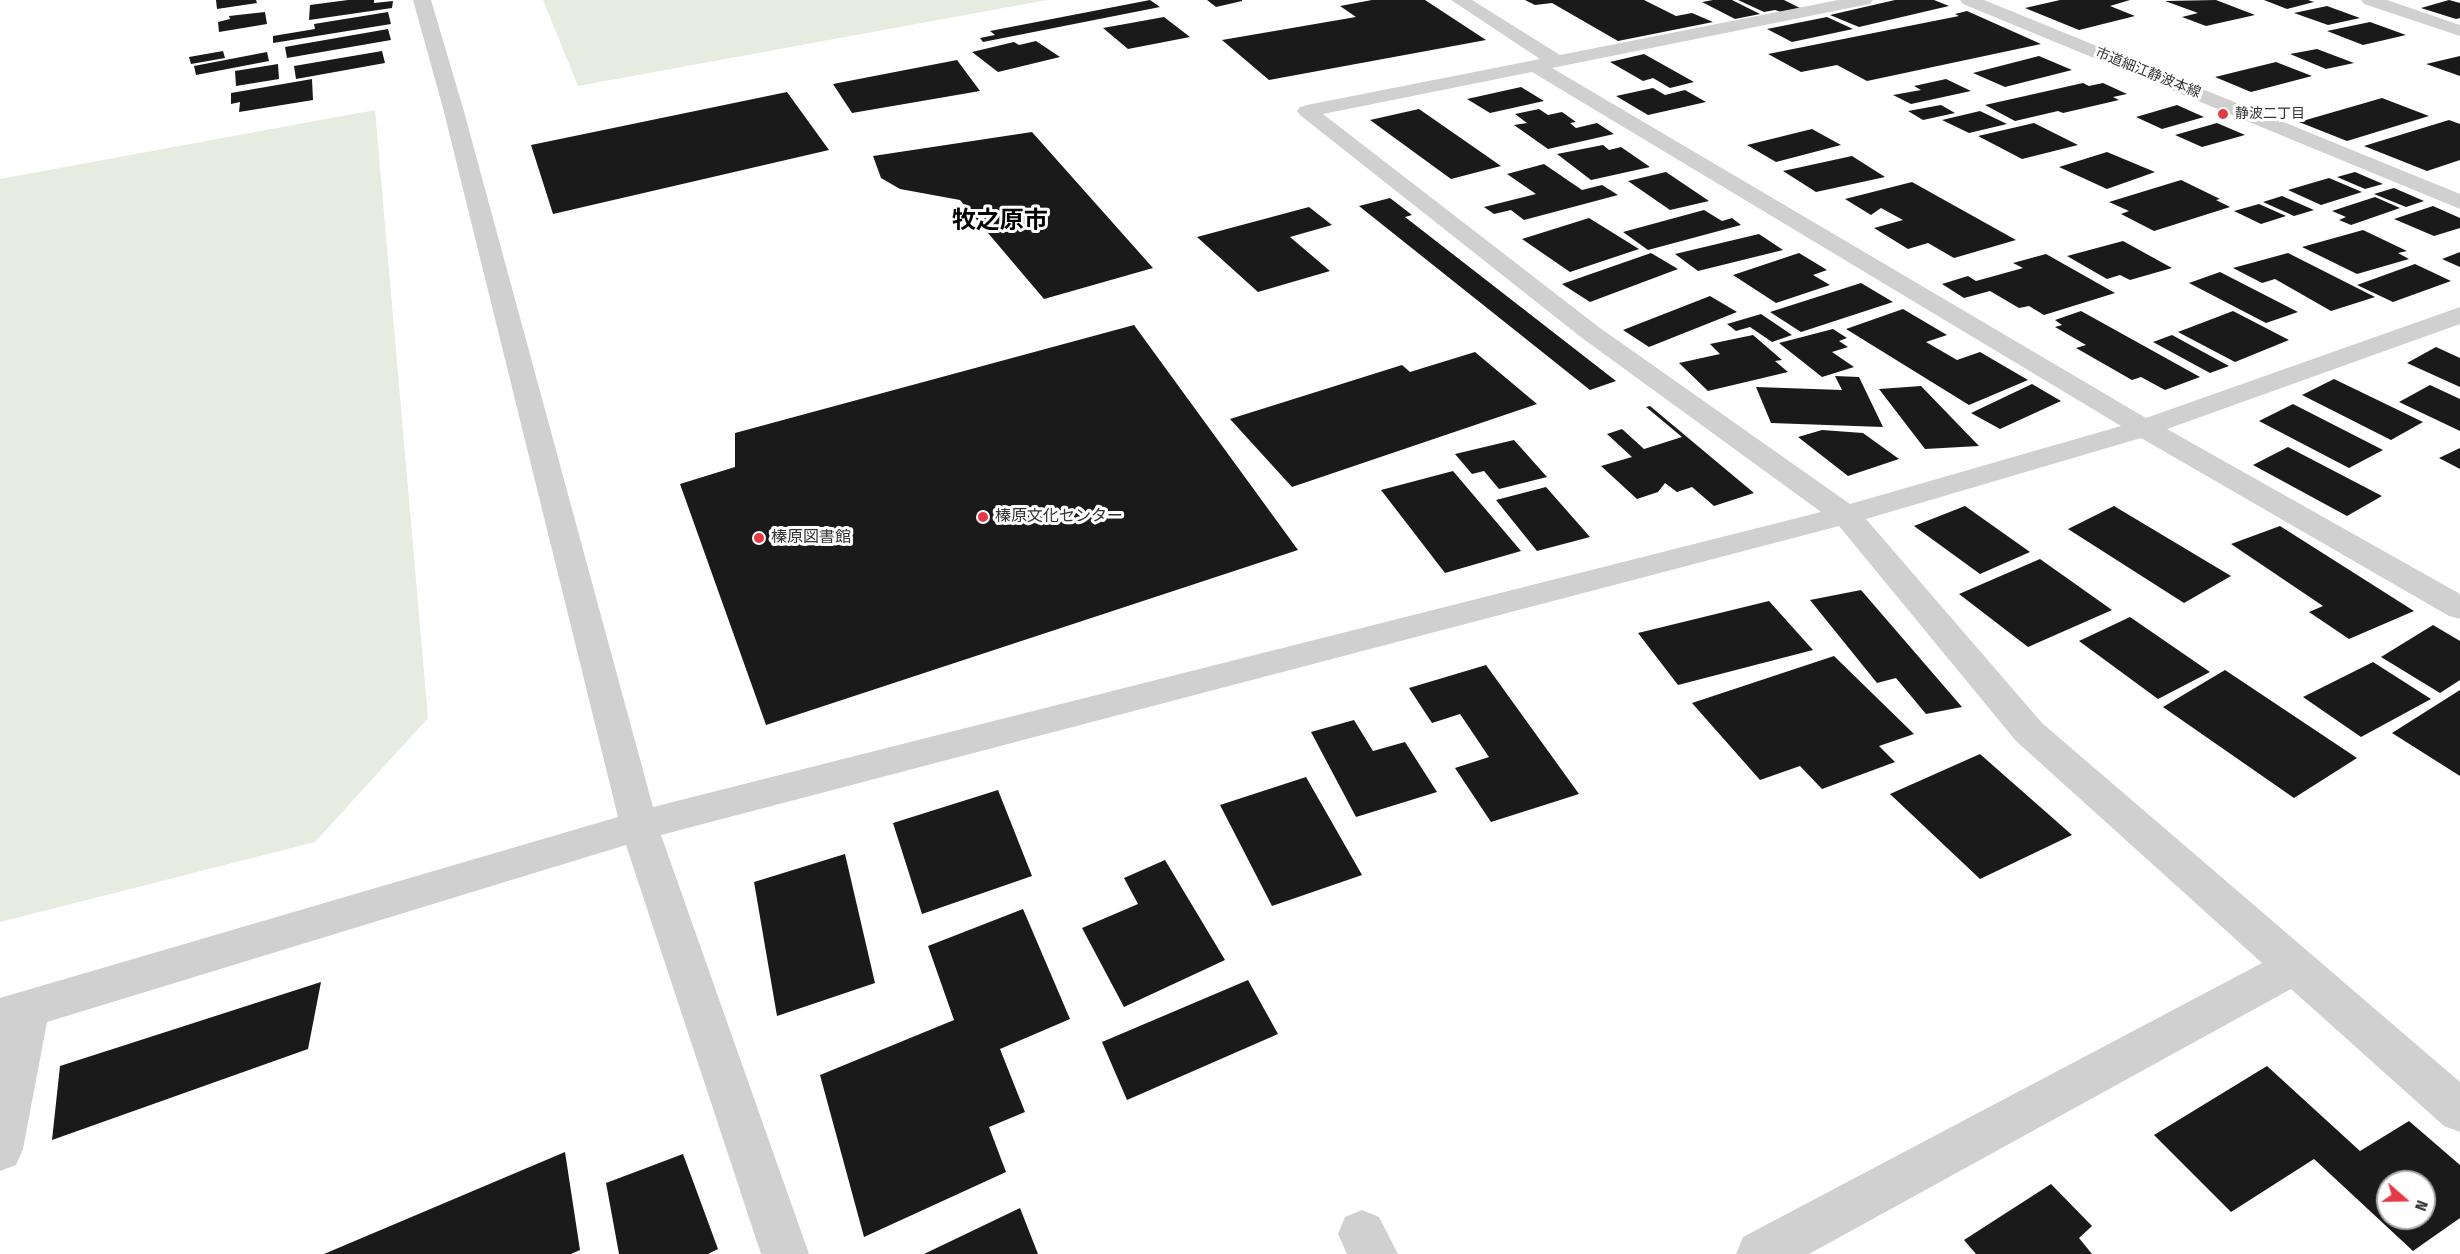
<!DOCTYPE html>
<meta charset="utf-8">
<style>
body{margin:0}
#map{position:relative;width:2460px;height:1254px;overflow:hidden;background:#fff;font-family:"Fira Sans Condensed",sans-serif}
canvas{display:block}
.north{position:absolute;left:2376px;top:1170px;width:60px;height:60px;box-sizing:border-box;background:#fff;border:2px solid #adadad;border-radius:50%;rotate:110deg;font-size:16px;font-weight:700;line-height:24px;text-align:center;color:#333}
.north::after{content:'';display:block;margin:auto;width:21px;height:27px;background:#e63946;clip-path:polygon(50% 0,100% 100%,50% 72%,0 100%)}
</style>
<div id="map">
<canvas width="2460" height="1254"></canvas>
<div class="north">N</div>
</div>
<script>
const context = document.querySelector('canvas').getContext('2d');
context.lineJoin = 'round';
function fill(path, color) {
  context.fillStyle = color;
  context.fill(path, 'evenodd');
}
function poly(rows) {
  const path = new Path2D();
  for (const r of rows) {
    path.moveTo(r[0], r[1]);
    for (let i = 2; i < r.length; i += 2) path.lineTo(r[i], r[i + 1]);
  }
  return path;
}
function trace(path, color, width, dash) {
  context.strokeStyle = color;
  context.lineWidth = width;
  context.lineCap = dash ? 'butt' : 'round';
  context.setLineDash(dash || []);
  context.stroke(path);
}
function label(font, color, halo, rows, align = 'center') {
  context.font = font + ' "Fira Sans Condensed","Noto Sans JP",sans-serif';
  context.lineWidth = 6;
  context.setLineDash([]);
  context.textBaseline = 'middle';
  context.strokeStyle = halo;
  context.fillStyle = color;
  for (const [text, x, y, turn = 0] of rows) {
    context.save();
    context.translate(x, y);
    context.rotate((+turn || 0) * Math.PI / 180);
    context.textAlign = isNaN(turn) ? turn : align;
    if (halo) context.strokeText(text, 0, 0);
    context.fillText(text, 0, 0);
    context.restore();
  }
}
const green = poly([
 [543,0,1047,0,578,86],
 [375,110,428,718,315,842,0,922,0,179]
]);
const building = poly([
 [216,0,256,0,257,3,217,9],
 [348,0,374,0,374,3,393,1,392,8,309,20,310,5],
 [1150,0,1160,7,983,42,980,38,995,35,990,31],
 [1207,0,1242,0,1242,1,1216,7],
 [1372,0,1425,0,1486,40,1269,80,1222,40,1356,17,1340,6],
 [1525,0,1644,0,1676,16,1692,13,1713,22,1618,41,1552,3,1535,5],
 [1713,0,1732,0,1760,14,1735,19,1702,2],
 [1738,0,1784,0,1800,8,1781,12,1775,10,1764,12],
 [1895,0,1934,0,1949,6,1859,27,1830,15],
 [2060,0,2130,0,2110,6,2135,16,2079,30,2025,8],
 [2216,0,2255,15,2206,26,2182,17,2198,13,2165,1],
 [2264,0,2308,0,2314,2,2287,9],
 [2449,0,2460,3,2460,18,2456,19,2421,8],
 [2327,6,2360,18,2328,25,2294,13],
 [1967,11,2041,44,1867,81,1837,65,1801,72,1768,54,1959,16,1955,14],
 [265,12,267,24,219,32,218,22,230,19,229,16],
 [388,12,391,24,273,43,273,36,315,29,314,24],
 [1164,17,1190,37,1128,49,1103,28],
 [1827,17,1853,29,1792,42,1767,29],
 [2370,22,2406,35,2363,45,2327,31],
 [388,29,391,40,287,58,285,47],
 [1036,41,1060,57,998,72,972,52,1014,42,1019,45],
 [2317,49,2354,63,2326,69,2290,54],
 [223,51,225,58,191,64,189,57],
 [382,51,385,63,296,79,294,66],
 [267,52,269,61,196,75,194,66],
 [1644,54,1694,82,1670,88,1653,78,1643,81,1610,62],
 [2039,56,2072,70,2005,87,1973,73],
 [2460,56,2460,76,2426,64],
 [957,60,980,91,852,113,833,84],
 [2276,62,2312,76,2251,92,2215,77],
 [278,64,279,79,236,86,235,71],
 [312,79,313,100,239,112,240,102,231,104,231,93],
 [1946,79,1971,91,1911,104,1893,95,1921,90,1914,86],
 [2083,83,2089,86,2103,83,2127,94,2113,97,2119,100,2063,113,2058,111,2015,121,1985,105],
 [1521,87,1544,101,1490,113,1467,99],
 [1653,88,1665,95,1685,90,1706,102,1648,115,1616,96],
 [787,92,829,150,553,214,531,145],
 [2382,98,2429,116,2347,141,2299,122],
 [1941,105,1955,113,1923,120,1908,111],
 [2177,105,2204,117,2162,129,2136,117],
 [1419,109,1501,166,1451,179,1370,120],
 [1539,109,1548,115,1562,112,1576,122,1570,123,1576,128,1597,123,1614,134,1548,149,1514,125,1527,123,1515,114],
 [1980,111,2007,124,1969,133,1942,120],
 [2449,120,2460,124,2460,160,2427,171,2364,146],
 [2034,123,2078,145,2022,159,1978,136],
 [2217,123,2245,135,2202,147,2175,135],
 [1812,129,1841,145,1776,162,1747,145],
 [1032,132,1153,268,1044,299,960,200,900,189,881,178,873,156],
 [1603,145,1609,150,1621,147,1650,167,1591,180,1557,154],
 [2107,152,2155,172,2107,189,2059,167],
 [1852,156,1885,177,1816,192,1783,171],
 [1544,164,1582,190,1602,185,1618,195,1524,220,1511,210,1494,214,1484,207,1536,194,1507,174],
 [1666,172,1709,201,1670,210,1628,181],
 [2355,172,2383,184,2365,189,2337,177],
 [2329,178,2362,192,2321,205,2288,190],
 [2181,180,2220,199,2216,200,2230,207,2154,231,2121,214,2129,211,2109,202],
 [1912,182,2016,240,1954,258,1928,243,1908,249,1874,228,1903,220,1881,208,1871,215,1845,199],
 [2394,188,2424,201,2406,207,2374,194],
 [2282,196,2314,210,2294,216,2263,202],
 [2375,197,2400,208,2351,225,2339,220,2346,217,2332,211],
 [1390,198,1412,215,1405,217,1616,381,1590,390,1359,206],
 [2259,204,2286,216,2261,224,2234,211],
 [2433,206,2460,218,2460,228,2434,236,2394,219],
 [1309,207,1332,225,1290,237,1330,271,1258,292,1197,237],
 [1704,210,1722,221,1732,218,1741,225,1648,250,1623,232],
 [1589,218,1639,249,1570,272,1522,239],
 [2363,230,2407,251,2398,253,2409,259,2357,274,2302,247],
 [1759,234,1783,250,1698,271,1675,254],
 [2123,241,2172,268,2130,280,2120,275,2107,279,2067,256],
 [2460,252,2460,267,2442,259],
 [1651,253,1678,269,1590,302,1562,284],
 [1799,253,1827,270,1813,275,1830,285,1776,303,1733,275],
 [2288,253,2375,297,2331,311,2275,279,2262,283,2233,268],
 [2046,254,2115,293,2044,315,2029,306,2019,308,1990,291,1964,298,1942,284,1968,276,1976,281,2023,268,2013,263],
 [2415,264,2451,281,2393,302,2357,285],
 [2220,272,2298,312,2266,323,2189,283],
 [1861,283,1893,302,1801,332,1770,312],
 [1710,296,1737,312,1649,347,1623,330],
 [1903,309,1947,335,1926,342,1957,360,1980,352,2028,380,1969,405,1846,329],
 [2081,311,2200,377,2165,390,2141,377,2132,380,2076,348,2086,345,2055,327,2062,325,2055,320],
 [2233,311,2289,340,2235,362,2178,332],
 [1761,314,1792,335,1772,342,1750,327,1736,331,1727,324],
 [1134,325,1298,550,766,725,680,484,735,467,735,433],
 [1833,329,1847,338,1839,341,1848,347,1832,352,1854,367,1822,377,1779,343],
 [1753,335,1782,360,1775,361,1788,372,1708,391,1679,363,1720,354,1710,344],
 [2172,335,2229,366,2210,373,2153,342],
 [2436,347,2460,358,2460,387,2407,363],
 [1475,352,1537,404,1292,487,1230,419,1402,365,1410,372],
 [1835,376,1859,377,1883,427,1771,423,1756,387,1842,390],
 [2334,379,2423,422,2391,440,2302,395],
 [2032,384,2061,401,2000,429,1971,413],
 [2430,385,2460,399,2460,431,2399,402],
 [1921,386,1979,446,1925,449,1879,389],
 [2293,404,2383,450,2349,468,2259,421],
 [1650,406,1754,493,1714,506,1692,487,1677,492,1665,483,1658,492,1637,499,1601,466,1632,457,1607,434,1622,429,1644,449,1682,437,1646,407],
 [1822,430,1863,433,1899,459,1848,476,1798,437],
 [1514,440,1547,477,1499,489,1484,471,1472,474,1455,454],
 [2288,447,2382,496,2347,516,2253,465],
 [2460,448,2460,469,2439,458],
 [1453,471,1521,551,1445,573,1381,490],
 [1546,487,1590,537,1537,551,1496,500],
 [1965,506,2030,552,1980,574,1914,526],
 [2114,506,2231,576,2184,603,2068,529],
 [2280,526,2414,611,2349,639,2309,612,2323,606,2231,544],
 [2040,559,2112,610,2028,647,1959,594],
 [1861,590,1962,707,1926,714,1896,678,1877,683,1810,600],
 [1769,601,1813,650,1678,685,1638,633],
 [2130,617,2210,672,2158,699,2079,641],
 [2433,625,2460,641,2460,680,2440,693,2381,657],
 [1834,656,1914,734,1879,746,1895,762,1822,789,1800,766,1760,780,1692,703],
 [2373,662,2431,699,2361,737,2303,697],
 [1486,665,1579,794,1491,822,1455,768,1489,757,1460,714,1432,723,1409,688],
 [2225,670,2357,758,2294,798,2163,707],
 [2460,690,2460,776,2392,733],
 [1354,720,1373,751,1405,742,1437,792,1356,817,1311,732],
 [1980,754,2072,835,1980,879,1890,794],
 [1306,777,1362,875,1272,906,1220,805],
 [998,790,1032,876,922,914,893,823],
 [845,854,875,983,777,1016,754,882],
 [1165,860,1225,960,1124,1007,1082,928,1138,904,1124,878],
 [1023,909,1070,1019,1000,1049,1025,1112,989,1127,1006,1172,864,1237,820,1075,954,1020,928,946],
 [1248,980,1278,1034,1127,1100,1102,1042],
 [321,982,308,1049,52,1140,60,1066],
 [2267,1066,2360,1151,2409,1121,2460,1165,2460,1218,2413,1251,2314,1159,2231,1212,2154,1135],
 [2388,1182,2424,1182,2424,1218,2388,1218],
 [565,1152,580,1250,571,1254,324,1254],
 [683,1154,718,1249,708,1254,619,1254,606,1183],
 [2051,1184,2092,1226,2079,1238,2092,1254,1976,1254,1964,1240],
 [1020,1208,1038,1254,924,1254]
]);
const minor = poly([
 [413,0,431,0,463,108,653,807,1821,512,1582,338,1300,115,1297,111,1300,107,1307,105,1540,59,1451,0,1472,0,1560,55,1838,0,1873,0,1870,4,1864,5,1552,68,2146,418,2460,307,2460,324,2167,429,2460,594,2460,619,2449,616,2141,438,1866,519,2042,723,2460,1082,2460,1132,2444,1126,2291,989,1809,1254,1736,1254,1743,1237,2262,963,2016,741,1839,526,661,835,809,1254,761,1254,626,845,47,1022,23,1149,16,1165,0,1171,0,998,618,817,443,108,413,0],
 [1532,72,2121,426,1850,504,1600,328,1323,114,1532,72],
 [1960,0,1984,0,2460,194,2460,209,1963,4,1960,0],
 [2361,0,2387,0,2460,25,2460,36,2364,4,2361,0],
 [1362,1210,1379,1217,1398,1254,1347,1254,1338,1234,1345,1217,1362,1210]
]);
const markers = [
 [2223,114,6,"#e63946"],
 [983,517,6,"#e63946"],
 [759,538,6,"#e63946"]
];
const farStreetnames = [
 ["市道細江静波本線",2148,73,22]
];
const farPoinames = [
 ["静波二丁目",2235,114]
];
const poiNames = [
 ["榛原文化センター",995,517],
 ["榛原図書館",771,538]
];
const farTownnames = [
 ["牧之原市",1000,221]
];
fill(green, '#e6ecdf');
fill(building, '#1a1a1a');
fill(minor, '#d0d0d0');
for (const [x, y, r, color] of markers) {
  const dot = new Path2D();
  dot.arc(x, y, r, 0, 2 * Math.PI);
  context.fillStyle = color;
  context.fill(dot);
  trace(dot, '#fff', 2);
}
label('14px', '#333', '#fff', farStreetnames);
label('14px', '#333', '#fff', farPoinames, 'left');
label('16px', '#333', '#fff', poiNames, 'left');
label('bold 24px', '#000', '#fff', farTownnames);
</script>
